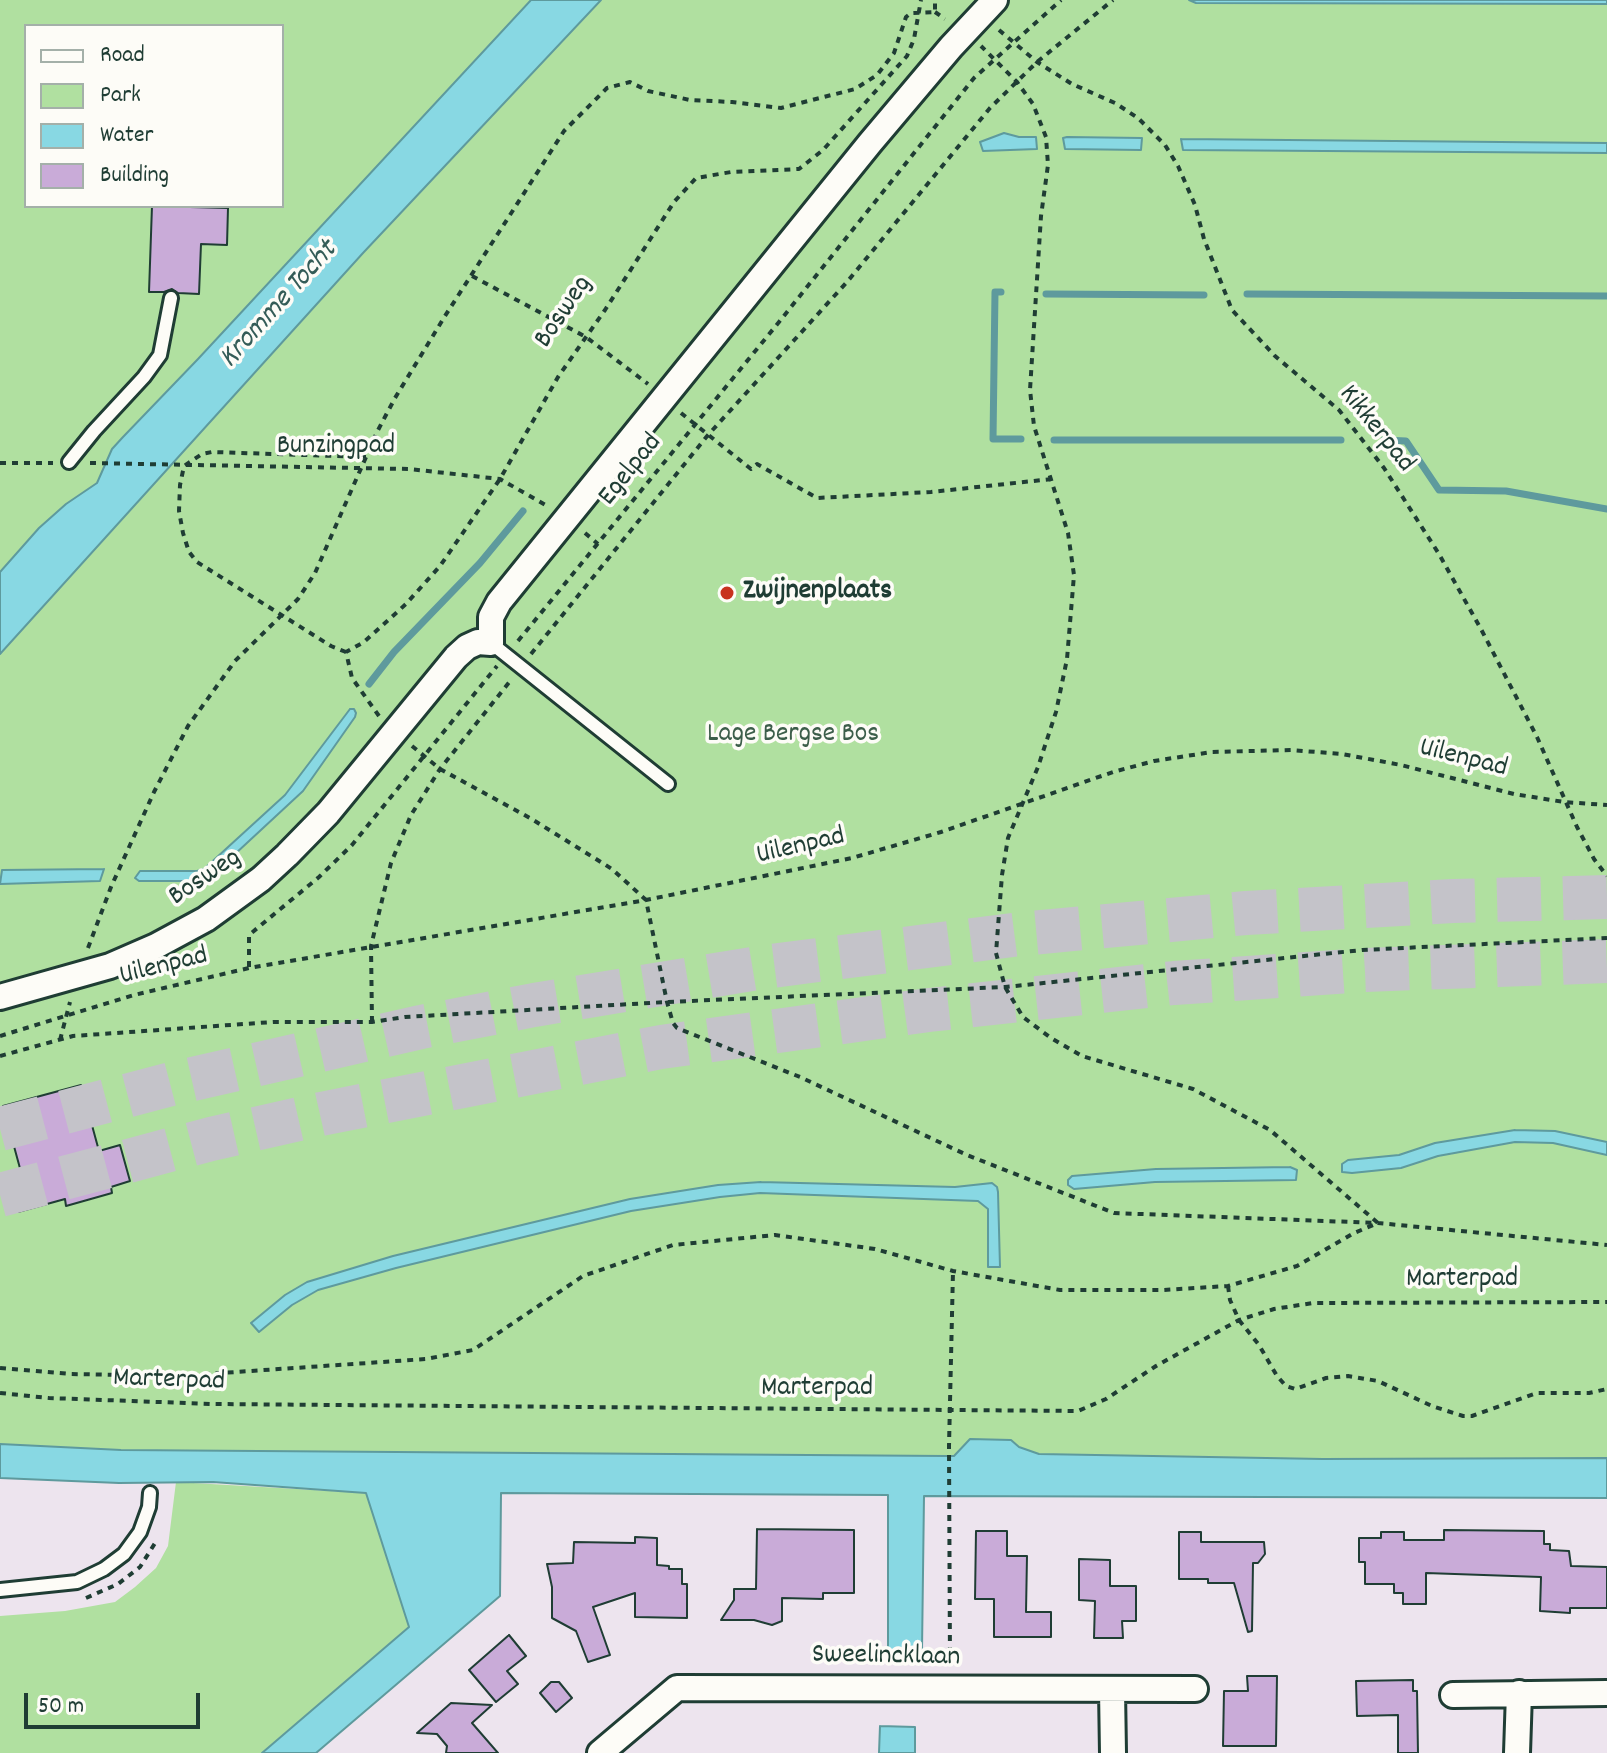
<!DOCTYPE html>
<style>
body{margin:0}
#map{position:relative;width:1607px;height:1753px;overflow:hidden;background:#ede4ee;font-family:Dekko,sans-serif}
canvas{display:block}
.legend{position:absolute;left:24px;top:24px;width:260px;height:184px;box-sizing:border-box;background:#fdfcf7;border:2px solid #a4b0a9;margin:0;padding:10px 14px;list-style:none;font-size:24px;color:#1f3d34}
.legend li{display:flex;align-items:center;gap:16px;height:40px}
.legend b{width:40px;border:2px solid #a4b0a9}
.scale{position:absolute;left:24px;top:1693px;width:176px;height:36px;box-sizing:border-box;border:4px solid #1f3d34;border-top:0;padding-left:10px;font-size:24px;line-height:28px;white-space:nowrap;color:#1f3d34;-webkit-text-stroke:6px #fdfcf7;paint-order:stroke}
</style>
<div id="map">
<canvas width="1607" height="1753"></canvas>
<ul class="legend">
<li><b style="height:10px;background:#fdfcf7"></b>Road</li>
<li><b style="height:22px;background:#b0e0a0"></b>Park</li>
<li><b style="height:22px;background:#88d8e3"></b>Water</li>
<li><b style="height:22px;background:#c9abd8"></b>Building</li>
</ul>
<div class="scale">50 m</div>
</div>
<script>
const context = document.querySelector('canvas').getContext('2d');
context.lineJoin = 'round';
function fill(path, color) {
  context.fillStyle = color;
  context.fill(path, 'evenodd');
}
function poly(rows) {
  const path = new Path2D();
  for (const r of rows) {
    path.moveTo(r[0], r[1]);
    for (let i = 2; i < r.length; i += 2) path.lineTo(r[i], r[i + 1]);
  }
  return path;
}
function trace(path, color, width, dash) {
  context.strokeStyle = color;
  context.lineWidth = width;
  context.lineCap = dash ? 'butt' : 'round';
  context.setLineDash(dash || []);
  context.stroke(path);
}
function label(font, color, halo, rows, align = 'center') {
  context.font = font + ' Dekko,sans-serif';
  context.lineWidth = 7;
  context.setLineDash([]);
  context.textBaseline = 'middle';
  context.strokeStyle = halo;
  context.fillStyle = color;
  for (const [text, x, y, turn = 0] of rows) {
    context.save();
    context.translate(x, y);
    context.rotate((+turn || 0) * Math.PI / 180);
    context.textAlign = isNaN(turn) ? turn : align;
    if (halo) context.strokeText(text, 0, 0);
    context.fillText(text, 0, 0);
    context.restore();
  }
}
const green = poly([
 [0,0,1607,0,1607,1469,0,1454],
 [26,26,282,26,282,206,26,206],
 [176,1482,366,1493,409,1627,262,1753,0,1753,0,1616,65,1611,115,1602,135,1587,156,1568,168,1546]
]);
const water = poly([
 [531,0,601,0,363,253,0,654,0,572,39,528,66,504,97,483,112,449,123,437,198,359,531,0],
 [1189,0,1607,0,1607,4,1196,3,1189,0],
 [1004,133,1019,137,1036,137,1037,149,983,151,980,142,1004,133],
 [1063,138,1067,137,1142,138,1141,150,1065,149,1063,138],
 [1181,139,1607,143,1607,153,1183,150,1181,139],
 [350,709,354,709,356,713,355,717,303,791,221,867,202,881,139,881,135,878,140,871,197,871,204,869,285,795,350,709],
 [104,869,100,881,0,884,2,870,104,869],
 [1515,1130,1555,1131,1607,1142,1607,1155,1553,1143,1515,1142,1438,1156,1401,1168,1352,1173,1342,1172,1342,1164,1348,1160,1399,1155,1435,1143,1515,1130],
 [1290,1167,1297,1170,1296,1180,1155,1182,1074,1189,1068,1185,1068,1180,1072,1176,1156,1169,1290,1167],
 [761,1182,955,1187,992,1183,997,1187,998,1192,1000,1267,988,1267,988,1209,978,1201,760,1193,720,1197,631,1211,396,1268,318,1290,292,1305,259,1332,251,1323,285,1295,307,1282,393,1256,630,1199,718,1185,761,1182],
 [970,1439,1011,1440,1019,1447,1039,1454,1323,1459,1607,1458,1607,1498,924,1496,922,1650,917,1655,896,1655,888,1650,888,1495,501,1493,500,1596,316,1753,262,1753,409,1627,366,1493,213,1482,119,1483,0,1478,0,1444,121,1450,946,1456,954,1456,970,1439],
 [880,1726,915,1727,915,1753,879,1753,880,1726]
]);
const stream = poly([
 [1001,292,995,292,993,439,1021,439],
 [1046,294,1204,295],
 [1247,294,1607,296],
 [1054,440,1341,440],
 [1384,440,1406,441,1439,490,1506,491,1607,509],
 [369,684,394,652,480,563,523,511]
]);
const building = poly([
 [152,206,228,208,227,245,201,244,199,294,178,293,172,289,164,292,149,292,152,206],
 [81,1085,99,1151,120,1145,130,1181,111,1187,112,1193,66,1206,65,1199,18,1212,8,1176,21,1172,3,1106,81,1085],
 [757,1529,854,1530,854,1593,823,1593,823,1599,782,1598,782,1621,772,1625,754,1620,721,1620,734,1600,734,1589,756,1589,757,1529],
 [1444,1530,1544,1531,1544,1544,1550,1544,1550,1550,1569,1551,1571,1566,1607,1567,1607,1608,1570,1608,1570,1613,1540,1611,1541,1577,1426,1573,1426,1604,1403,1604,1403,1593,1394,1593,1394,1584,1365,1584,1365,1562,1359,1562,1359,1538,1381,1538,1381,1532,1404,1532,1404,1540,1444,1540,1444,1530],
 [976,1531,1007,1531,1007,1556,1027,1556,1026,1612,1051,1612,1051,1637,994,1637,994,1599,975,1599,976,1531],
 [1179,1532,1201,1532,1201,1542,1264,1542,1265,1554,1258,1563,1253,1563,1252,1631,1248,1632,1234,1583,1208,1583,1208,1579,1179,1579,1179,1532],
 [635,1537,657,1538,657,1565,669,1566,669,1569,682,1569,682,1584,687,1584,687,1618,635,1617,635,1593,593,1607,610,1655,588,1662,576,1631,552,1618,552,1587,547,1564,573,1563,574,1542,635,1543,635,1537],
 [1079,1559,1110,1560,1110,1586,1136,1586,1136,1621,1122,1621,1123,1638,1094,1638,1095,1601,1079,1600,1079,1559],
 [509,1635,526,1656,507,1671,518,1684,496,1702,469,1670,509,1635],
 [1247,1676,1277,1676,1276,1746,1223,1746,1224,1691,1248,1691,1247,1676],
 [1413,1680,1413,1691,1417,1691,1418,1753,1398,1753,1398,1715,1357,1716,1356,1681,1413,1680],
 [551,1682,559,1682,572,1698,556,1712,540,1693,551,1682],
 [451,1703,492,1705,472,1723,498,1753,446,1753,447,1746,437,1734,417,1733,451,1703]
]);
const highwayTunnel = poly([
 [0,1129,171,1084,421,1027,534,1005,764,967,1020,934,1246,913,1453,901,1607,897],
 [0,1195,211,1139,321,1114,661,1047,929,1010,1174,983,1365,970,1607,961]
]);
const path = poly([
 [935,12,945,19],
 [999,30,1037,62,1072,84,1115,103,1138,118,1165,145,1178,166,1195,205,1204,239,1232,310,1275,356,1339,410,1384,468,1439,554,1482,631,1537,737,1577,827,1594,859,1607,876],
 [472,276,586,337,648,384],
 [681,413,751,469,757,464,817,498,931,492,1052,479],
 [0,463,53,463],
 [90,463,409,469,500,479,549,507],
 [585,533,598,544],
 [518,641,779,322,974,78,1061,0],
 [346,652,331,646,197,562,189,552,183,533,179,511,180,485,184,466,202,454,212,452,366,457],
 [531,654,708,435,847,282,990,108,1037,62,1113,0],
 [379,716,352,678,346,652,364,642,406,604,440,566,500,479,558,377,605,310,674,202,696,178,731,172,799,169,823,150,907,56,914,39,921,0],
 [412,746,440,769,530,818,612,869,646,900,667,1002,673,1023,677,1028,800,1077,967,1155,1114,1213,1378,1223,1607,1245],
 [88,948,111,887,154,792,188,726,235,661,298,599,315,573,377,432,395,398,445,316,564,131,607,88,630,82,648,91,690,100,732,102,781,108,855,89,877,75,894,53,906,17,911,13,935,12,935,0],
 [249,967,249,935,319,877,352,845,497,666],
 [372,1022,371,946,391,863,411,815,440,769,511,680],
 [0,1036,134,995,249,968,646,900,852,858,941,832,1113,772,1154,761,1212,752,1291,750,1342,754,1401,765,1514,794,1564,802,1607,805],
 [60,1040,70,1002],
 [0,1056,73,1036,273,1022,372,1022,405,1017,667,1002,1005,987,1362,950,1607,938],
 [1228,1286,1230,1300,1239,1320,1259,1345,1277,1376,1286,1386,1295,1389,1326,1378,1348,1376,1378,1381,1432,1406,1463,1416,1472,1416,1537,1393,1589,1393,1607,1389],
 [0,1368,71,1374,177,1376,426,1359,473,1350,583,1276,673,1245,775,1235,875,1249,953,1271,1060,1290,1163,1290,1228,1286,1297,1266,1354,1233,1378,1223,1270,1130,1193,1089,1082,1056,1051,1038,1023,1017,1005,987,996,953,1002,875,1008,838,1038,767,1056,712,1067,659,1074,575,1068,533,1034,426,1030,390,1041,216,1048,165,1046,137,1033,104,1017,82,981,46],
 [0,1393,49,1398,213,1404,1078,1411,1106,1399,1156,1366,1239,1320,1274,1309,1313,1303,1607,1302],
 [86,1598,118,1584,140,1567,157,1540],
 [950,1665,949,1446,953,1271]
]);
const lane = poly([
 [69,462,94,431,144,377,160,355,171,298],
 [491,643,668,784],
 [0,1590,77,1582,104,1569,124,1554,140,1532,149,1507,150,1493]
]);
const street = poly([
 [0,997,110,966,156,946,206,919,261,879,287,855,328,813,456,657,467,647,478,642,491,643,491,617,499,602,870,143,951,47,995,0],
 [1112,1690,1113,1753],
 [1453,1695,1607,1693],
 [600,1753,677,1688,1195,1689],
 [1517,1753,1519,1693]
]);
const markers = [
 [727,593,8,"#c8321e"]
];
const streetNames = [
 ["Bosweg",565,313,-56],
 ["Kikkerpad",1375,430,51],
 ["Bunzingpad",336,448],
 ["Egelpad",632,471,-51],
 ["Uilenpad",1463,760,14],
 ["Uilenpad",801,848,-13],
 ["Bosweg",206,879,-34],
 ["Uilenpad",164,968,-14],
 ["Marterpad",1462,1281],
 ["Marterpad",169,1382,2],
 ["Marterpad",817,1390],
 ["Sweelincklaan",886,1658,1]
];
const poiNames = [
 ["Zwijnenplaats",743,593]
];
const parkNames = [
 ["Lage Bergse Bos",793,736]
];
const waterNames = [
 ["Kromme Tocht",280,306,-48]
];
fill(green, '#b0e0a0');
fill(water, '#88d8e3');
trace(water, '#5e9a9d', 2);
trace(stream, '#5e9a9d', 7);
fill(building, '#c9abd8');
trace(building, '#1f3d34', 2);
trace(highwayTunnel, '#c4c3c9', 44, [44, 22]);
trace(lane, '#1f3d34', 18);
trace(street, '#1f3d34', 30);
trace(path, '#1f3d34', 4, [6, 6]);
trace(lane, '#fdfcf7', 12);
trace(street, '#fdfcf7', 24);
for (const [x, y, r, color] of markers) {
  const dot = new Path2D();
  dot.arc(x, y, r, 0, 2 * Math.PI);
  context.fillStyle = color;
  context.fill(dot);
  trace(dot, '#fdfcf7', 3);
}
label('28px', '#1f3d34', '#fdfcf7', streetNames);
label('bold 28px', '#1f3d34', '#fdfcf7', poiNames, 'left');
label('28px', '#3c5e4a', '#fdfcf7', parkNames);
label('italic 30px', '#345c57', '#fdfcf7', waterNames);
</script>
